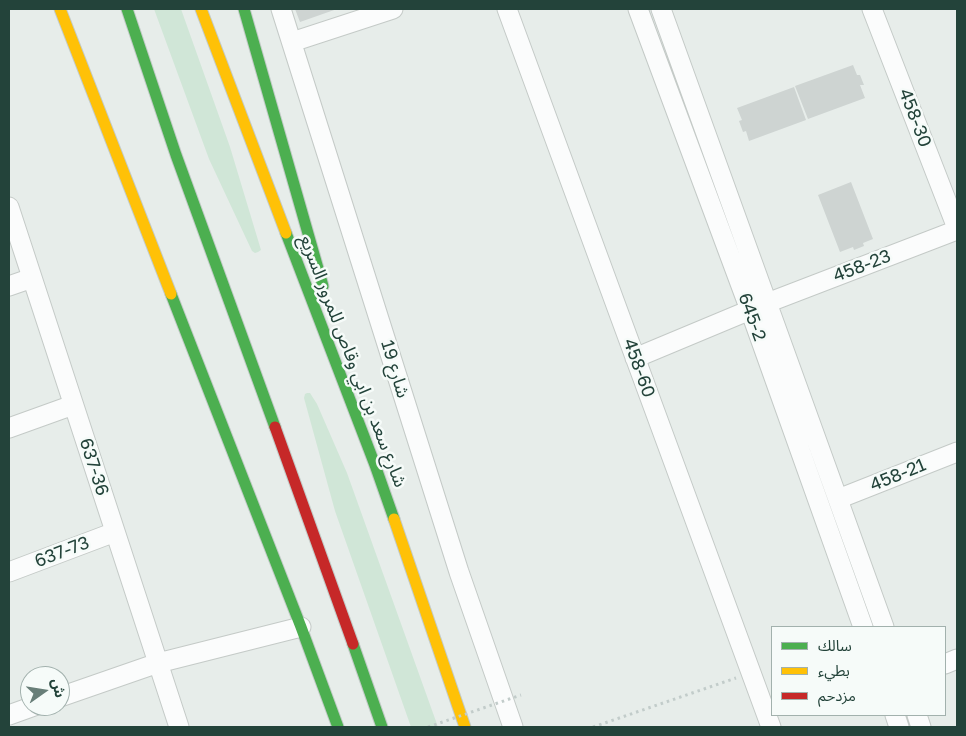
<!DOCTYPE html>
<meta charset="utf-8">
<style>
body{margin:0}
#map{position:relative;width:966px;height:736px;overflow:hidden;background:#e7edea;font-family:"Golos Text","Noto Sans Arabic",sans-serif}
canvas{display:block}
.frame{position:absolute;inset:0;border:10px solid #23433a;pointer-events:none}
.legend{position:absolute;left:771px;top:626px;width:175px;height:90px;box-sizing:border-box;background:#f6fbf9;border:1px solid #a2b1ad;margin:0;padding:6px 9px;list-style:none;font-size:15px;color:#23433a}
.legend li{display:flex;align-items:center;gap:10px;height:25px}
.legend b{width:25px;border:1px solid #a2b1ad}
.north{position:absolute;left:20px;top:666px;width:50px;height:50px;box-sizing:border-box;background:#f6fbf9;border:1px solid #a2b1ad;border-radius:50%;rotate:77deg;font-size:14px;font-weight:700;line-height:20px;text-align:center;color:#23433a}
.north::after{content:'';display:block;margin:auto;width:18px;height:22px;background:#687e78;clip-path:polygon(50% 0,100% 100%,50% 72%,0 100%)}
</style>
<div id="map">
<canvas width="966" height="736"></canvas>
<div class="frame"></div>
<ul class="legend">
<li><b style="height:6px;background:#4caf50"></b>سالك</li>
<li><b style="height:6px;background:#ffc107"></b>بطيء</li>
<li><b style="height:6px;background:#c62828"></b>مزدحم</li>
</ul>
<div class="north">ش</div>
</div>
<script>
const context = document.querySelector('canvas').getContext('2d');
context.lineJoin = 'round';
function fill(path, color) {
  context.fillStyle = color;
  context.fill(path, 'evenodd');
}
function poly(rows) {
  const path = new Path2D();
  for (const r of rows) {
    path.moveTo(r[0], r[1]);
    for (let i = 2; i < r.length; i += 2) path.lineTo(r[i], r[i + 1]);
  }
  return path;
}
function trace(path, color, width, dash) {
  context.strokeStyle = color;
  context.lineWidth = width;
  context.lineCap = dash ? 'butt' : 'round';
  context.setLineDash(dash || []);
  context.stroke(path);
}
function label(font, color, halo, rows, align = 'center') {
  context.font = font + ' "Golos Text","Noto Sans Arabic",sans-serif';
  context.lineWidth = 5;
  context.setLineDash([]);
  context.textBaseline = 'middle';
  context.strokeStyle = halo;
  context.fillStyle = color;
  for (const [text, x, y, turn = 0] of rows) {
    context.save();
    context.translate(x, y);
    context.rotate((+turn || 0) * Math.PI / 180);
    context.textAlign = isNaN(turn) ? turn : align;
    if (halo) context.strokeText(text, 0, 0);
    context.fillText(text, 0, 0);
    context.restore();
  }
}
const green = poly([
 [154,9,181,9,230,147,261,250,258,252,255,253,252,251,209,159],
 [307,393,310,393,317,404,347,473,438,727,411,727,335,511,304,398,305,394]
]);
const building = poly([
 [295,9,337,9,300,22],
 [853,65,857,75,860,75,864,85,860,85,865,98,808,119,795,86],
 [794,87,806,120,749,141,746,131,743,132,739,121,742,120,737,108],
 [851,182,873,239,863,243,864,246,854,250,853,247,840,252,818,195]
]);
const path = poly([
 [593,727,736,678]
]);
const street = poly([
 [281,9,459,572,513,727],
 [507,9,771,727],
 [638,9,750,310,863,627],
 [661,9,884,627],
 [872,9,957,228],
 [292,42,393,9],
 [9,207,179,727],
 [9,286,32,278],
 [767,303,957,230],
 [635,358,750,310],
 [9,428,73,405],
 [838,499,957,452],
 [9,572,115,532],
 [945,664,957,659],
 [60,697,158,663,301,627],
 [9,715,34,706],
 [895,715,899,727],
 [917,715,921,727]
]);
const fast = poly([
 [127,9,176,155,275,427],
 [244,9,323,286],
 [286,233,375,465,394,519],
 [171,294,301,627,338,727],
 [353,644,382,727]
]);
const slow = poly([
 [60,9,171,294],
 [201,9,286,233],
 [394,519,465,727]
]);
const jam = poly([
 [275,427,353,644]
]);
const pathBridge = poly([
 [428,727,521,695]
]);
const streetNames = [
 ["458-30",915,118,69],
 ["458-23",862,266,-21],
 ["645-2",752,317,70],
 ["شارع سعد بن ابي وقاص للمرور السريع",353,361,69],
 ["458-60",639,368,70],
 ["شارع 19",395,369,73],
 ["637-36",94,467,72],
 ["458-21",898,475,-22],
 ["637-73",62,552,-21]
];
fill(green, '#d0e6d7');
fill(building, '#ced4d2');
trace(street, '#c4cac7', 21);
trace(fast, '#c3cbc8', 13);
trace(slow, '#c3cbc8', 13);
trace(jam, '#c3cbc8', 13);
trace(path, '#c2ccca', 3, [2.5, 4]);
trace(street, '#fbfcfc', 19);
trace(fast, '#4caf50', 11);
trace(slow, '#ffc107', 11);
trace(jam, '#c62828', 11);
trace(pathBridge, '#c2ccca', 3, [2.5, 4]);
label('18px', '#23433a', '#f6fbf9', streetNames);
</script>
